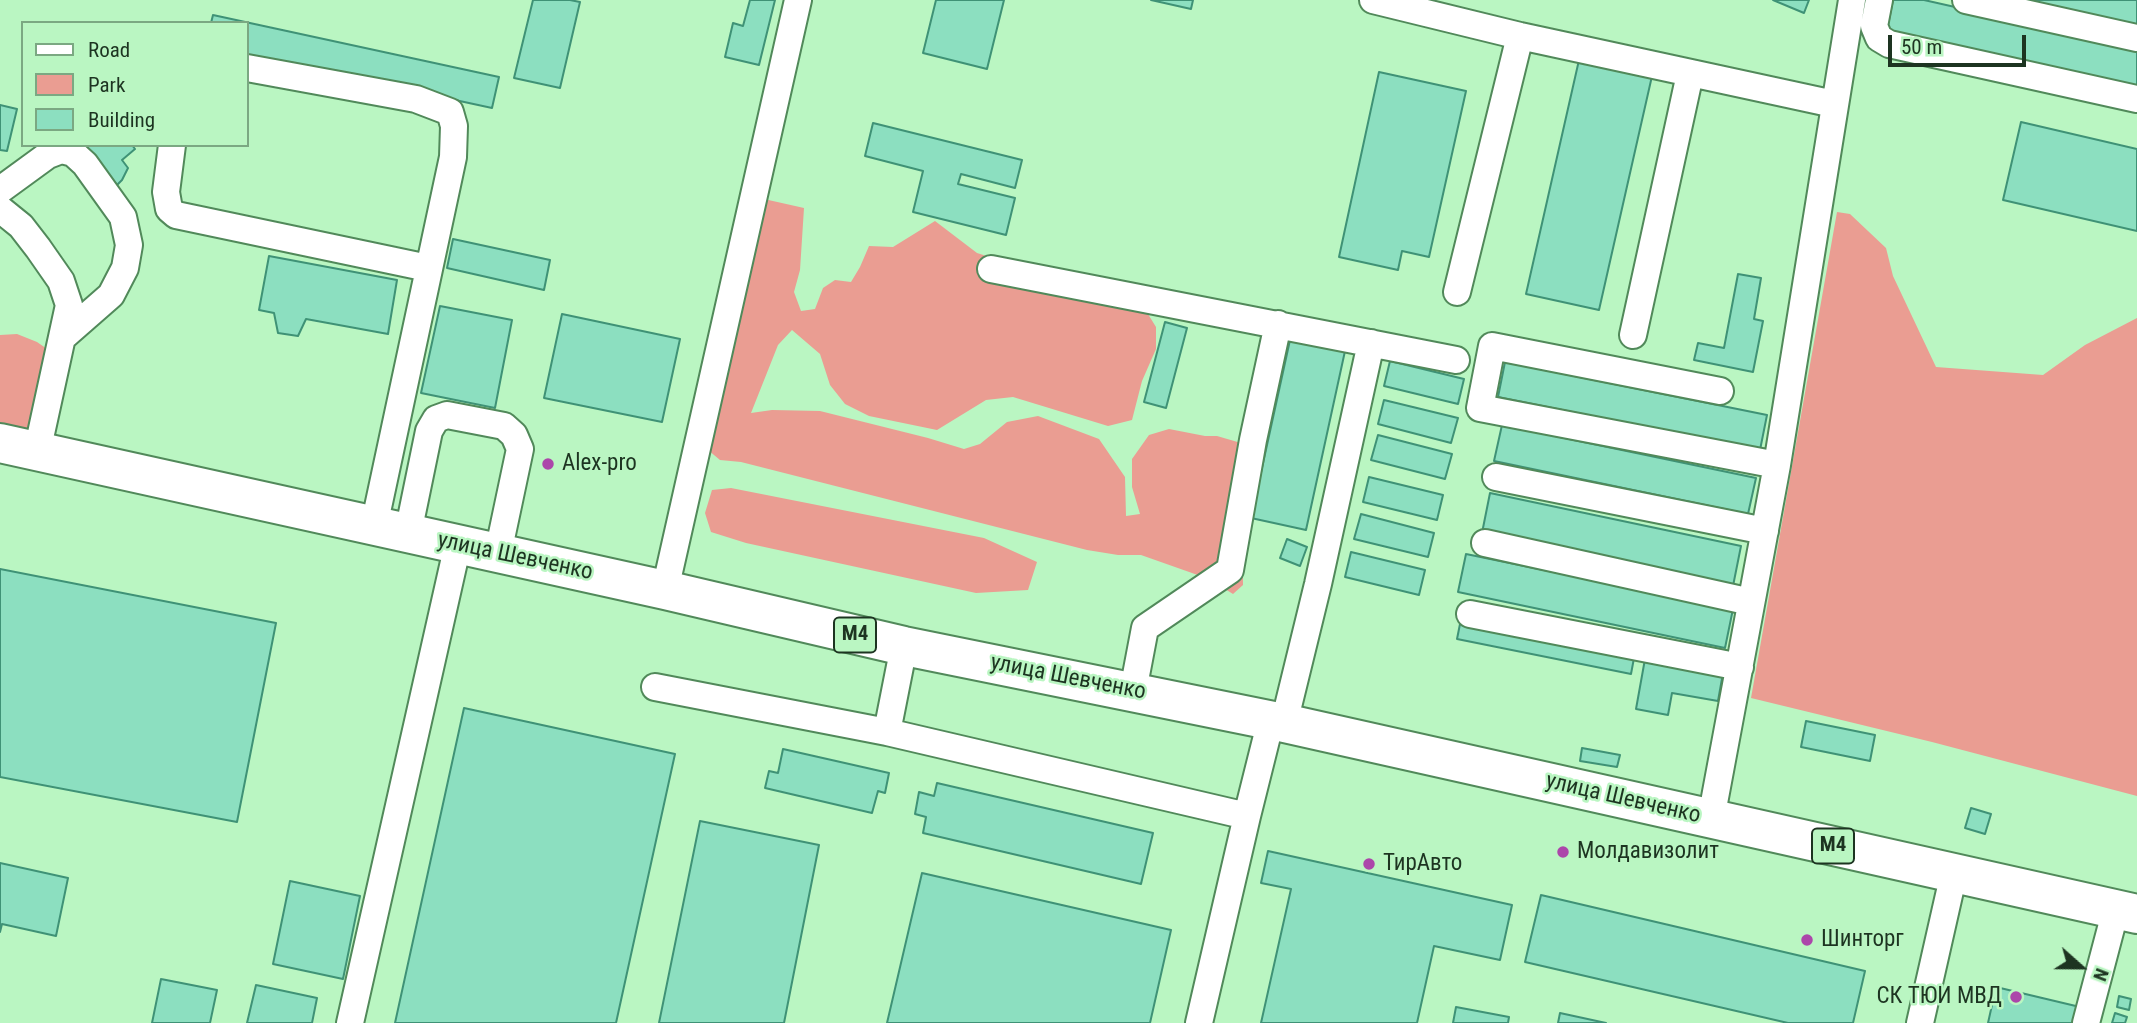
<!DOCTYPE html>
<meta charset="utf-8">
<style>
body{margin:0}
#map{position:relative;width:2137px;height:1023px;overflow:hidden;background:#baf6c2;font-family:"Roboto Condensed",sans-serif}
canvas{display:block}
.legend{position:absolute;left:21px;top:21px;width:228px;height:126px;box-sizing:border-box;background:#baf6c2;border:2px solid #7ba882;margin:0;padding:9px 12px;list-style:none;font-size:21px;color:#1d3421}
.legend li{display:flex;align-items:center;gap:14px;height:35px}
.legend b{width:35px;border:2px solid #7ba882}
.north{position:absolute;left:2046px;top:932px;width:70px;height:70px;-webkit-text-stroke:5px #baf6c2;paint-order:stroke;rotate:111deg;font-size:19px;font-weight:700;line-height:28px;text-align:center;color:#1d3421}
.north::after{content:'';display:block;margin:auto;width:24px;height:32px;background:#1d3421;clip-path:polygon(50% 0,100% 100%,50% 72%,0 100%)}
.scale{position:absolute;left:1888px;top:35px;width:138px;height:32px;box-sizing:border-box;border:4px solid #1d3421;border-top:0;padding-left:9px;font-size:21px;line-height:24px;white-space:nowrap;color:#1d3421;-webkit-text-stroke:5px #baf6c2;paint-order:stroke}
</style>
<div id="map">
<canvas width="2137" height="1023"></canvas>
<ul class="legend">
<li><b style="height:9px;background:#fff"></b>Road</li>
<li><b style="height:19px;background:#ea9d92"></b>Park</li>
<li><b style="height:19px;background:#8cdfc0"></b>Building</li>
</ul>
<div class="north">N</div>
<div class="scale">50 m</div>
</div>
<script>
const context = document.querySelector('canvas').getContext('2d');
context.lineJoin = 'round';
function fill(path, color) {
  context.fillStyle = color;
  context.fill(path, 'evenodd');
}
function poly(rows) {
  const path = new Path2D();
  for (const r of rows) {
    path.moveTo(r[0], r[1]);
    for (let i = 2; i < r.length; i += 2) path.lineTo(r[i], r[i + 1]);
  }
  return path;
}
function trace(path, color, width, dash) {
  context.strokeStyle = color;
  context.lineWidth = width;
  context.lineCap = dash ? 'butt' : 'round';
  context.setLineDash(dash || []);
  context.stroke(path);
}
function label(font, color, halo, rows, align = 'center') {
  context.font = font + ' "Roboto Condensed",sans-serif';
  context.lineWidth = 5;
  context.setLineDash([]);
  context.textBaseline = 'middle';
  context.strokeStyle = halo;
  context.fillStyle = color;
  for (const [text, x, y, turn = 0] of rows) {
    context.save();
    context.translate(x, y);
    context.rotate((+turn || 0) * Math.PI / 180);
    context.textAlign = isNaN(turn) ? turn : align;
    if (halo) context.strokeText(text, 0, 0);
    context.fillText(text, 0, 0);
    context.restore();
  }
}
const green = poly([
 [764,199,804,208,800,270,794,292,801,311,815,309,823,288,835,280,851,282,860,267,869,246,893,247,935,221,977,253,1143,306,1156,327,1156,349,1142,381,1132,420,1108,426,1013,397,986,400,937,430,869,416,845,404,830,385,820,354,792,330,778,345,751,413,772,410,820,411,928,438,964,449,980,444,1007,422,1038,416,1099,439,1125,477,1126,516,1140,514,1132,487,1132,459,1149,435,1169,429,1205,436,1217,436,1241,443,1243,585,1233,594,1209,579,1141,555,1118,555,1087,550,741,462,720,460,708,450],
 [1837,212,1850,214,1886,248,1893,276,1936,367,2043,375,2085,345,2137,318,2137,796,1932,742,1751,698],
 [17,334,37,342,50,351,33,434,0,433,0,335],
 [731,488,984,538,1037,562,1028,590,976,593,746,543,711,532,705,513,712,490]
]);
const building = poly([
 [533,0,570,0,580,2,560,88,514,78,533,0],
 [750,0,775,0,759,65,725,57,733,23,743,26,750,0],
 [936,0,1004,0,987,69,923,53,936,0],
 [1151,0,1193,0,1191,9,1151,0],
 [1773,0,1809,0,1804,13,1773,0],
 [1893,0,1924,0,2137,48,2137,86,1887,30,1893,0],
 [2027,0,2137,0,2137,26,2027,0],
 [213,15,499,77,492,108,247,55,247,23,211,23,213,15],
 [1579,60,1652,76,1599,310,1526,294,1579,60],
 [1379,72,1466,91,1429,257,1402,251,1398,270,1339,257,1379,72],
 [0,105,17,109,7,151,0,150,0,105],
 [2021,122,2137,149,2137,231,2003,200,2021,122],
 [873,123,1022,160,1015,188,961,174,958,184,1015,198,1006,235,913,212,923,171,865,156,873,123],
 [83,145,132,145,135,149,122,160,128,168,122,180,116,186,83,145],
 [453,239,550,260,544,290,447,268,453,239],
 [269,256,397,280,388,334,306,319,298,336,278,333,274,313,259,310,269,256],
 [1738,274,1761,278,1754,319,1763,321,1753,372,1694,360,1698,343,1724,348,1738,274],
 [440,306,512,320,495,408,421,393,440,306],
 [562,314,680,339,662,422,544,398,562,314],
 [1165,322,1187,328,1166,408,1144,402,1165,322],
 [1290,340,1345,351,1306,530,1251,518,1290,340],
 [1390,361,1464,379,1458,404,1384,386,1390,361],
 [1505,362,1767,415,1760,450,1498,397,1505,362],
 [1384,400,1458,418,1451,443,1378,424,1384,400],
 [1502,425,1756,478,1748,514,1494,461,1502,425],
 [1378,435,1452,454,1445,479,1371,460,1378,435],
 [1369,477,1443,495,1437,520,1363,502,1369,477],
 [1490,493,1741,546,1733,586,1482,533,1490,493],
 [1361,514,1434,533,1428,557,1354,539,1361,514],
 [1287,539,1307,547,1300,566,1280,558,1287,539],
 [1351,552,1425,570,1419,595,1345,577,1351,552],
 [1466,554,1733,609,1725,648,1458,592,1466,554],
 [0,569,276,623,237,822,0,777,0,569],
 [1460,624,1634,658,1631,674,1457,639,1460,624],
 [1645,659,1723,673,1718,701,1672,693,1668,715,1636,709,1645,659],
 [464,708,675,754,616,1023,395,1023,464,708],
 [1806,721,1875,735,1870,761,1801,747,1806,721],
 [1582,748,1620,755,1617,767,1580,761,1582,748],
 [783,749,889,773,885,793,878,791,872,813,765,788,769,771,778,773,783,749],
 [937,783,1153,833,1141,884,923,833,926,817,915,814,919,792,934,796,937,783],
 [1971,808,1991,814,1985,834,1965,828,1971,808],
 [700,821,819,845,784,1023,659,1023,700,821],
 [1268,851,1512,905,1500,960,1434,946,1417,1023,1261,1023,1291,889,1261,883,1268,851],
 [0,863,68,878,56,936,2,924,0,932,0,863],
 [922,873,1171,930,1150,1023,887,1023,922,873],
 [290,881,360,896,343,979,273,964,290,881],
 [1541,895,1865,971,1853,1023,1788,1023,1525,962,1541,895],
 [161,979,217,990,210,1023,152,1023,161,979],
 [256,985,317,998,312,1023,247,1023,256,985],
 [1996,987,2080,1007,2076,1023,1988,1023,1996,987],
 [2119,996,2131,999,2129,1010,2117,1007,2119,996],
 [1456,1007,1509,1017,1508,1023,1453,1023,1456,1007],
 [1560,1013,1606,1023,1558,1023,1560,1013],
 [2115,1013,2127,1017,2125,1023,2112,1023,2115,1013]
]);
const minor = poly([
 [1373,0,1520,36,1834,104],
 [1879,0,1874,26,1879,38,1889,44,2137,99],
 [1966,0,2137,38],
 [247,68,416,99,450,112,454,126,453,157,374,526],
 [172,145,166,192,169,209,176,215,428,268],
 [0,190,48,155,61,150,73,153,85,164,123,217,129,245,125,268,111,295,63,337],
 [0,209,21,226,38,248,61,281,69,305,37,452],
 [991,269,1456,360],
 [1457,292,1520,36],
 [1633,335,1690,74],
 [1720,391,1492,346,1480,408,1777,465],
 [1496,477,1765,531],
 [408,533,429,431,436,419,447,415,504,426,514,435,520,449,498,553],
 [1485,543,1751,602],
 [665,590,798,0],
 [1470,614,1740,667],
 [655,687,887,732,1247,816,1271,720],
 [1133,691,1145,628,1230,570,1253,440,1278,324],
 [1284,723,1318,584,1371,343],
 [887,732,904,646],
 [1711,819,1777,465,1852,0],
 [350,1023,458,544],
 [1199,1023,1247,816],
 [1920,1023,1954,873],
 [2086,1023,2116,909]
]);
const highway = poly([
 [0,443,665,590,904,646,1284,723,2137,914]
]);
const markers = [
 [548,464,7,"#ac46aa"],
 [1563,852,7,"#ac46aa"],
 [1369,864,7,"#ac46aa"],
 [1807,940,7,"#ac46aa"],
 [2016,997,7,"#ac46aa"]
];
const shields = [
 [855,635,42],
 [1833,846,42]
];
const shieldNames = [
 ["M4",855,635],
 ["M4",1833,846]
];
const poiNames = [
 ["Alex-pro",562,464],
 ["Молдавизолит",1577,852],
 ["ТирАвто",1383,864],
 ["Шинторг",1821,940],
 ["СК ТЮИ МВД",2002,997,"right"]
];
const streetNames = [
 ["улица Шевченко",515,557,12],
 ["улица Шевченко",1068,678,11],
 ["улица Шевченко",1623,799,13]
];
fill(green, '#ea9d92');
fill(building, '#8cdfc0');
trace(building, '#3f9276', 2);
trace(minor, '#51895a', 30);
trace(highway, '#51895a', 42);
trace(minor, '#fff', 26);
trace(highway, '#fff', 38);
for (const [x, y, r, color] of markers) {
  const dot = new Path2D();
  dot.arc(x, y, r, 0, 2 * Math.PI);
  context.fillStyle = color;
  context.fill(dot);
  trace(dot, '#baf6c2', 2.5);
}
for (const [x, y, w] of shields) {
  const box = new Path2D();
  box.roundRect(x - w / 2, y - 17.5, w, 35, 5);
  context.fillStyle = '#baf6c2';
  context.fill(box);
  trace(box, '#1d3421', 2);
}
label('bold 21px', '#1d3421', null, shieldNames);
label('23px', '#1d3421', '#baf6c2', poiNames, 'left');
label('23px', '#1d3421', '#baf6c2', streetNames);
</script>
